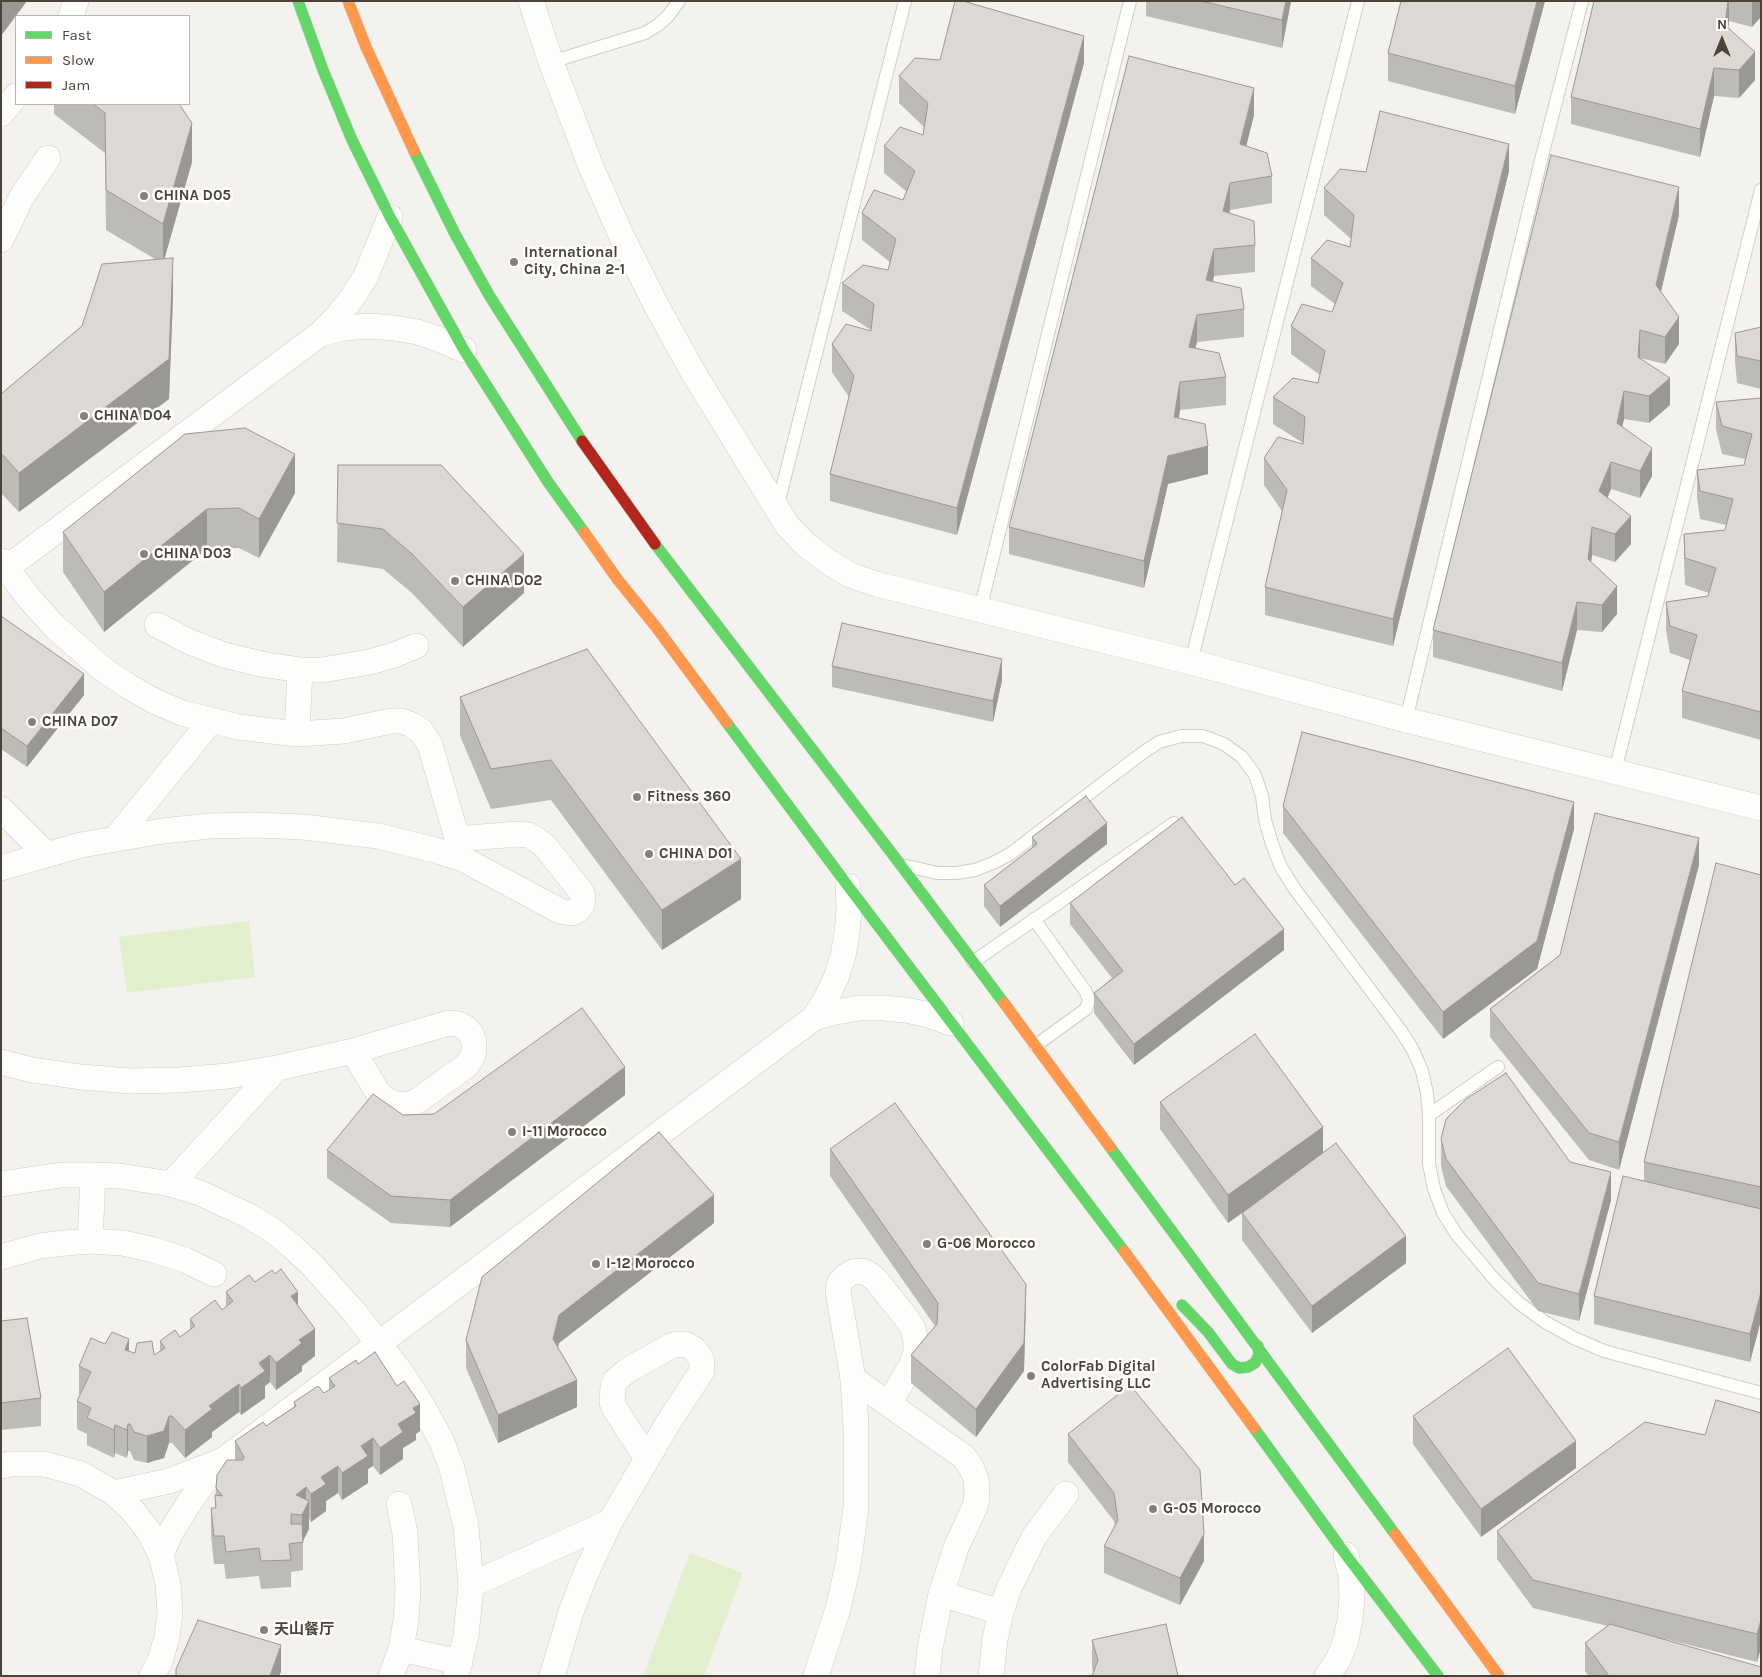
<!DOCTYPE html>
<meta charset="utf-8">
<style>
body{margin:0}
#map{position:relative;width:1762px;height:1677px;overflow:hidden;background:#f3f2ee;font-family:Karla,sans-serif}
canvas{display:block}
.frame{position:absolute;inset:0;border:2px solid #4c4338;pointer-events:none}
.legend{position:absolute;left:15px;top:15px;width:175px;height:90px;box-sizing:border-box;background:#fff;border:1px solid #b7b4af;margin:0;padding:6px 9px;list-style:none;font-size:15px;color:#4c4338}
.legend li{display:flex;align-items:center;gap:10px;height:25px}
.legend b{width:25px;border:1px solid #b7b4af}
.north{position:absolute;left:1697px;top:15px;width:50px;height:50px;-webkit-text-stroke:4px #fff;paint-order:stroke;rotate:0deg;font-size:14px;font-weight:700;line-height:20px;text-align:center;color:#4c4338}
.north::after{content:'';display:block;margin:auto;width:18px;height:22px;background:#4c4338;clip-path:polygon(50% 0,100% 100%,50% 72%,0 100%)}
</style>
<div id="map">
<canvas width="1762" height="1677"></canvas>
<div class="frame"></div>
<ul class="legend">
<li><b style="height:6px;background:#63d668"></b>Fast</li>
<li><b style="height:6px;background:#ff974d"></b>Slow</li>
<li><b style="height:6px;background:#b3261e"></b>Jam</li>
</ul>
<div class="north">N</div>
</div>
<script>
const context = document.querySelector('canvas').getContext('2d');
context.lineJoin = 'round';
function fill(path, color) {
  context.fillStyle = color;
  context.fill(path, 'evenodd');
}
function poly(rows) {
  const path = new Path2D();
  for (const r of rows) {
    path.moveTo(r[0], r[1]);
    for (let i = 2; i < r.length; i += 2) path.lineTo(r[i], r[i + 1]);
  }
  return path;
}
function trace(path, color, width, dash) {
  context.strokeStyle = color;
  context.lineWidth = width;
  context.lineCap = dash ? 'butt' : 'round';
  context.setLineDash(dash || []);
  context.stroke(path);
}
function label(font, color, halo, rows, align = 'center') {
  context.font = font + ' Karla,"Noto Sans SC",sans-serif';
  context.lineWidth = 5;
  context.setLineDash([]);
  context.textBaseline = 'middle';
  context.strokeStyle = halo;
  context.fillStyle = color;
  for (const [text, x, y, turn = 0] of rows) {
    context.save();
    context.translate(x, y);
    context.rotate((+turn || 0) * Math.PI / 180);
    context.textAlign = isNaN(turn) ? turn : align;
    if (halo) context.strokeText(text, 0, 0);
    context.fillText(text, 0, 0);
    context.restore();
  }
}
const green = poly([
 [249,921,255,977,127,993,119,937],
 [690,1553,743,1573,704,1676,647,1676,644,1674]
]);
const lane = poly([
 [551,62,645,33,658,25,668,16,679,1],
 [777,508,905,1],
 [980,610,1130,1],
 [1191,662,1358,1],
 [1406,720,1540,164,1582,1],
 [1615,771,1761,190],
 [907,866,937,873,956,873,975,870,993,863,1010,854,1141,754,1159,742,1181,736,1203,736,1224,744,1242,757,1255,775,1262,796,1265,820,1272,844,1281,867,1294,888,1401,1031,1413,1050,1422,1071,1427,1093,1429,1115,1429,1164,1434,1189,1443,1213,1457,1235,1495,1280,1519,1303,1545,1322,1574,1338,1604,1351,1761,1393],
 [1034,919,1086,992,1089,1000,1086,1009,1035,1046],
 [973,962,1174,823],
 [1429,1115,1498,1067]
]);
const street = poly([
 [531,1,551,62,591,167,622,237,656,305,693,372,787,525,805,544,827,561,850,575,876,584,1191,662,1406,720,1761,808],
 [71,16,76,1],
 [1,114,16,96],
 [1,240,21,198,48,158],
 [320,334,344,328,369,326,393,328,418,332,441,340,464,350],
 [1,561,29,598,54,626,104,670,128,686,154,701,182,713,239,727,297,734,344,731,391,721,402,721,412,725,421,731,430,745,462,855],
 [1,572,320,334,337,317,352,298,365,278,390,217],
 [157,625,190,642,224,655,261,664,300,670,322,670,370,662,394,655,416,646],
 [297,734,300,670],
 [1,809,46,854],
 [116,838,211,721],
 [1,868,81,845,163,831,209,826,256,825,303,827,378,836,435,850,463,859,560,911,572,913,578,910,582,905,583,899,582,893,545,846,537,840,528,835,517,834,458,839],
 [814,1018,826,999,836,978,843,956,847,933,849,909,848,886],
 [1,1062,32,1070,81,1077,130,1081,179,1080,228,1076,277,1068,353,1051,449,1023,458,1024,466,1028,471,1034,474,1042,474,1051,471,1059,466,1066,416,1102,406,1105,396,1104,386,1100,378,1093,353,1051],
 [1,1184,61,1175,93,1175,120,1176,171,1184,200,1193,249,1216,272,1230,293,1247,312,1265,355,1313,402,1374,423,1407,442,1442,452,1469,466,1526,471,1585,466,1636,456,1676],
 [171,1184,277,1068],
 [90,1241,93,1175],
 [1,1257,40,1246,65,1243,90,1241,123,1243,154,1250,185,1260,214,1274],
 [853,1379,964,1457,971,1467,976,1479,977,1491,976,1504,956,1548,941,1594,930,1648,927,1676],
 [1,1466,10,1464,44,1464,81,1474,114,1493,133,1511,149,1532,161,1555,168,1584,170,1613,167,1637,160,1661,152,1676],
 [114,1493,169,1481,219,1462],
 [161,1555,172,1530,187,1506,203,1483,222,1461,814,1018,836,1012,859,1008,883,1008,906,1010,929,1015,951,1023],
 [471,1585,610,1522],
 [941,1594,1001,1612],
 [401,1649,460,1662],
 [391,1676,401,1649,406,1620,408,1591,405,1533,399,1504],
 [552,1676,571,1612,586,1573,610,1522,668,1423,702,1371,702,1362,699,1355,694,1349,687,1345,678,1344,671,1346,628,1370,616,1380,613,1387,612,1402,615,1409,647,1459],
 [816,1676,838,1609,848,1565,856,1508,856,1426,853,1379,838,1291,840,1282,846,1276,853,1272,862,1271,870,1275,876,1280,907,1319,913,1329,916,1341,916,1352,912,1364,889,1404],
 [991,1676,995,1639,1001,1612,1010,1586,1034,1537,1066,1494],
 [1327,1676,1338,1660,1346,1640,1350,1619,1352,1598,1351,1576,1346,1555]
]);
const fast = poly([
 [298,1,323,70,352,140,390,217,464,350,548,482,584,532],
 [414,151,455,234,489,295,582,441],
 [655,544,900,864,1004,1003],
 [727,723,848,886,1124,1251],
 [1110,1147,1395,1534],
 [1182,1305,1208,1332,1232,1364,1239,1368,1248,1367,1255,1363,1259,1355,1258,1346],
 [1254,1428,1346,1555,1438,1676]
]);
const slow = poly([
 [348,1,366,47,414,151],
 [584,532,618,580,656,627,727,723],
 [1004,1003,1110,1147],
 [1124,1251,1254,1428],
 [1395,1534,1499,1676]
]);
const jam = poly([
 [582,441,655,544]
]);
const wall = poly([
 [1146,1,1291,1,1282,48,1146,16],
 [1401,1,1545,1,1515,114,1388,81,1388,53],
 [1594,1,1761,1,1752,27,1729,21,1728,28,1755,80,1739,98,1714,96,1700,157,1571,124,1571,97],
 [940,60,1084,63,957,535,830,501,830,474,849,397,832,372,832,344,871,331,871,330,842,311,842,283,888,270,890,262,862,240,862,213,903,200,907,192,884,173,884,146,923,135,924,127,899,103,899,76],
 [54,104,179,104,192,162,164,259,173,297,169,399,19,512,1,493,1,394,82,326,155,259,106,230,105,153,54,114],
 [1254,115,1246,146,1272,176,1272,203,1230,210,1229,213,1255,245,1255,272,1214,276,1213,281,1244,309,1244,337,1197,342,1195,348,1226,377,1226,405,1180,410,1179,418,1208,474,1168,484,1144,588,1009,554,1009,527],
 [1509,171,1393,646,1265,615,1265,587,1282,511,1264,485,1264,458,1303,444,1303,443,1273,424,1273,397,1318,383,1320,375,1291,354,1291,326,1332,312,1335,304,1311,286,1311,258,1350,247,1351,239,1324,215,1324,188,1366,172],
 [1679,215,1661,292,1679,344,1665,364,1640,358,1640,359,1670,405,1649,423,1624,419,1622,427,1652,476,1640,498,1611,489,1607,498,1631,544,1615,562,1592,555,1591,562,1617,614,1602,632,1577,630,1562,691,1433,657,1433,630],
 [1761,327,1761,389,1737,383,1735,361,1735,333],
 [1761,398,1761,740,1682,718,1682,691,1690,660,1670,653,1666,630,1666,602,1708,596,1709,593,1685,585,1684,561,1684,534,1725,530,1726,525,1700,519,1697,497,1697,470,1744,465,1745,459,1722,454,1716,429,1716,402],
 [338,465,524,593,463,647,412,593,383,569,337,562],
 [295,493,259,558,239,548,207,549,104,632,63,572,63,532],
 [1,616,84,695,27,767,1,749],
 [587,649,741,899,662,950,551,800,491,809,460,736,460,697],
 [832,666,1002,680,993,722,832,687],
 [1283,806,1574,829,1537,969,1443,1039,1283,833],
 [1032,837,1107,844,1000,927,984,906,984,885,1032,848],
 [1699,865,1619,1170,1589,1160,1490,1037,1490,1009,1560,955],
 [1761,875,1761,1320,1750,1362,1594,1324,1594,1296,1644,1181,1644,1162],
 [1070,903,1284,950,1134,1065,1094,1013,1094,993,1112,978,1070,924],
 [625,1095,450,1227,391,1223,327,1178,327,1150,403,1115,434,1114],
 [1160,1102,1323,1152,1406,1263,1312,1333,1242,1240,1242,1213,1228,1223,1160,1129],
 [1441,1139,1570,1162,1611,1200,1579,1321,1538,1311,1446,1186,1441,1166],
 [830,1149,1026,1311,1024,1371,976,1437,911,1383,911,1355,935,1326,830,1176],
 [714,1223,559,1343,558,1348,577,1407,498,1443,466,1368,466,1340],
 [255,1282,298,1305,315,1356,302,1366,302,1371,276,1390,270,1382,265,1386,265,1398,241,1415,239,1412,212,1432,212,1437,185,1458,172,1443,169,1443,164,1458,147,1463,134,1460,130,1451,128,1451,127,1458,115,1453,114,1458,87,1445,87,1434,77,1429,77,1401,80,1394,79,1394,79,1366,105,1344,135,1353,154,1355,160,1351,160,1341,180,1337,190,1330,190,1319,222,1310,226,1307,226,1292],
 [1,1321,41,1398,41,1426,1,1430],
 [329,1378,420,1431,416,1434,416,1440,403,1448,403,1459,380,1475,373,1466,368,1469,368,1483,342,1500,338,1493,326,1501,326,1511,311,1522,309,1518,309,1529,303,1539,303,1570,291,1572,291,1587,261,1589,259,1576,226,1579,224,1564,214,1564,211,1535,211,1508,215,1508,216,1488,235,1460,235,1441,266,1426,294,1407,294,1402,324,1393,329,1390],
 [1761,1413,1761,1648,1757,1662,1661,1638,1761,1676,1589,1676,1585,1671,1585,1643,1608,1626,1533,1608,1497,1559,1497,1531,1705,1435],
 [1413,1416,1576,1468,1481,1537,1413,1444],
 [1068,1434,1204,1561,1180,1605,1104,1573,1104,1546,1115,1526,1114,1521,1068,1462],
 [1092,1640,1178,1676,1093,1673,1092,1667]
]);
const shadedWall = poly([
 [1,1,27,1,1,36],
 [1286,1,1291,1,1282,48,1282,20],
 [1537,1,1545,1,1515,114,1515,86],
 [1728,1,1729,1,1729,21,1725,53,1725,25],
 [1752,1,1761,1,1761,17,1752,27],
 [1084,36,1084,63,957,535,957,508],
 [1755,52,1755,80,1739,98,1739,70],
 [1714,68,1714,96,1700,157,1700,129],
 [1254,88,1254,115,1240,171,1240,144],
 [192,123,192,162,163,264,163,224],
 [1509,144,1509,171,1393,646,1393,619],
 [1230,183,1230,210,1223,239,1223,211],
 [1679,187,1679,215,1656,312,1656,285],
 [1214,249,1214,276,1206,307,1206,280],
 [173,258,173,297,169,399,19,512,19,473],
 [1197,315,1197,342,1189,374,1189,347],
 [1679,317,1679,344,1665,364,1665,337],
 [1640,330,1640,358,1638,385,1638,357],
 [1670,378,1670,405,1649,423,1649,396],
 [1180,382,1180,410,1174,444,1174,417],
 [1624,391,1624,419,1617,451,1617,423],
 [1208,446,1208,474,1168,484,1144,588,1144,561,1168,456],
 [1652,448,1652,476,1640,498,1640,471],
 [295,454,295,493,259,558,259,519],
 [1611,462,1611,489,1599,519,1599,491],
 [207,509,207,549,104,632,104,592],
 [1631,516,1631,544,1615,562,1615,534],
 [1592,527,1592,555,1588,587,1588,559],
 [524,554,524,593,463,647,463,607],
 [1617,586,1617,614,1602,632,1602,605],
 [1577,602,1577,630,1562,691,1562,663],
 [1002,659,1002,680,993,722,993,701],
 [84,674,84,695,27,767,27,746],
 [1574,802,1574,829,1537,969,1443,1039,1443,1012],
 [1107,823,1107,844,1000,927,1000,906],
 [1699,838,1699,865,1619,1170,1619,1142],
 [741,859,741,899,662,950,662,910],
 [1284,929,1284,950,1134,1065,1134,1044],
 [625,1067,625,1095,450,1227,450,1200],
 [1323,1127,1323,1154,1228,1223,1228,1195],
 [1611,1172,1611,1200,1579,1321,1579,1294],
 [714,1195,714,1223,559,1343,553,1367,553,1339,559,1315],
 [1406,1236,1406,1263,1312,1333,1312,1306],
 [1026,1284,1024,1371,976,1437,976,1409],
 [298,1292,298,1319,291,1296],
 [1761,1292,1761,1320,1750,1362,1750,1334],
 [315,1329,315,1356,302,1366,302,1371,276,1390,276,1363,299,1340],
 [129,1339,129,1367,125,1350],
 [270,1355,270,1382,265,1386,265,1398,241,1415,241,1388,259,1363],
 [577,1380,577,1407,498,1443,498,1415],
 [239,1384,239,1412,212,1432,212,1437,185,1458,185,1430,209,1406],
 [420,1404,420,1431,416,1434,416,1440,403,1448,403,1459,380,1475,380,1448,398,1424,413,1408],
 [169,1416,169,1443,164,1458,147,1463,147,1436],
 [128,1424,128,1451,127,1458,127,1430],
 [115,1425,115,1453,114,1458,114,1430],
 [373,1438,373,1466,368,1469,368,1483,342,1500,342,1473,361,1446],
 [1576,1441,1576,1468,1481,1537,1481,1509],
 [338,1466,338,1493,326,1501,326,1511,311,1522,311,1494,321,1477],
 [306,1487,306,1505,309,1501,309,1529,302,1543,302,1515,296,1495],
 [1204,1534,1204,1561,1180,1605,1180,1578],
 [1761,1620,1761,1648,1757,1662,1757,1634],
 [281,1645,281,1672,279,1676,270,1676]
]);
const building = poly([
 [955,1,963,1,1084,36,957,508,830,474,854,376,832,344,846,324,871,331,874,304,842,283,863,265,888,270,896,239,862,213,874,190,903,200,915,171,884,146,900,127,923,135,928,103,899,76,915,58,940,60,955,1],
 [1201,1,1286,1,1282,20,1201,1],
 [1401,1,1537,1,1515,86,1388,53,1401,1],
 [1594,1,1728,1,1725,25,1755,52,1739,70,1714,68,1700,129,1571,97,1594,1],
 [1129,56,1254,88,1240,144,1267,153,1272,176,1230,183,1223,211,1254,221,1255,245,1214,249,1206,280,1241,288,1244,309,1197,315,1189,347,1219,353,1226,377,1180,382,1174,417,1205,424,1208,446,1168,456,1144,561,1009,527,1129,56],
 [93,104,179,104,192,123,163,224,106,190,105,113,93,104],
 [1380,111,1509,144,1393,619,1265,587,1287,490,1264,458,1278,437,1303,444,1305,417,1273,397,1293,378,1318,383,1325,351,1291,326,1302,304,1332,312,1343,283,1311,258,1327,240,1350,247,1354,215,1324,188,1340,169,1366,172,1380,111],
 [1551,155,1679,187,1656,285,1679,317,1665,337,1640,330,1638,357,1670,378,1649,396,1624,391,1617,423,1652,448,1640,471,1611,462,1599,491,1631,516,1615,534,1592,527,1588,559,1617,586,1602,605,1577,602,1562,663,1433,630,1551,155],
 [173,258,169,359,19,473,1,453,1,394,82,326,102,264,173,258],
 [1761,327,1761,361,1737,356,1735,333,1761,327],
 [1761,398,1761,712,1682,691,1697,635,1670,626,1666,602,1708,596,1716,568,1685,558,1684,534,1725,530,1733,499,1700,491,1697,470,1744,465,1752,434,1722,426,1716,402,1761,398],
 [245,428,295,454,259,519,239,508,207,509,104,592,63,532,185,434,245,428],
 [338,465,441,465,524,554,463,607,412,554,383,529,337,523,338,465],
 [1,616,84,674,27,746,1,728,1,616],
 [842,623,1002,659,993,701,832,666,842,623],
 [587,649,741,859,662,910,551,760,491,769,460,697,587,649],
 [1302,732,1574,802,1537,941,1443,1012,1283,806,1302,732],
 [1086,796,1107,823,1000,906,984,885,1037,844,1032,837,1086,796],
 [1595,813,1699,838,1619,1142,1589,1133,1490,1009,1560,955,1595,813],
 [1182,817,1235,885,1244,878,1284,929,1134,1044,1094,993,1123,971,1070,903,1182,817],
 [1716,863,1761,875,1761,1187,1644,1162,1716,863],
 [582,1008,625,1067,450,1200,391,1196,327,1150,373,1094,403,1115,434,1114,582,1008],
 [1255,1034,1323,1127,1228,1195,1160,1102,1255,1034],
 [1506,1073,1570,1162,1611,1172,1579,1294,1538,1283,1446,1159,1441,1139,1446,1119,1466,1099,1506,1073],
 [895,1103,1026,1284,1024,1343,976,1409,911,1355,937,1324,938,1303,830,1149,895,1103],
 [659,1132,714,1195,559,1315,553,1339,577,1380,498,1415,466,1340,482,1277,659,1132],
 [1336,1143,1406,1236,1312,1306,1242,1213,1336,1143],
 [1623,1176,1761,1209,1761,1292,1750,1334,1594,1296,1623,1176],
 [281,1269,298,1292,291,1296,315,1329,299,1340,302,1343,276,1363,270,1355,259,1363,265,1371,241,1388,239,1384,209,1406,212,1409,185,1430,172,1416,169,1416,164,1431,147,1436,134,1432,130,1424,128,1424,127,1430,115,1425,114,1430,87,1418,91,1408,77,1401,91,1372,79,1366,91,1338,105,1344,112,1332,129,1339,125,1350,135,1353,137,1343,152,1341,154,1355,165,1348,160,1341,175,1330,180,1337,195,1326,190,1319,215,1300,222,1310,233,1301,226,1292,249,1275,255,1282,272,1270,275,1274,281,1269],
 [27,1318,41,1398,1,1403,1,1321,27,1318],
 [1508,1348,1576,1441,1481,1509,1413,1416,1508,1348],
 [375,1352,397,1386,404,1381,420,1404,413,1408,416,1413,398,1424,403,1432,380,1448,373,1438,361,1446,368,1456,342,1473,338,1466,321,1477,326,1484,311,1494,306,1487,296,1495,309,1501,302,1515,291,1514,291,1524,302,1524,303,1542,289,1544,291,1560,261,1561,259,1548,226,1552,224,1536,214,1536,211,1508,216,1508,215,1495,222,1496,222,1495,216,1488,217,1475,227,1460,243,1460,244,1457,235,1441,263,1422,266,1426,296,1406,294,1402,318,1386,324,1393,335,1386,329,1378,356,1360,358,1364,375,1352],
 [1130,1385,1200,1470,1204,1534,1180,1578,1104,1546,1118,1520,1114,1493,1068,1434,1130,1385],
 [1716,1400,1761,1413,1761,1620,1757,1634,1533,1580,1497,1531,1645,1422,1705,1435,1716,1400],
 [198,1620,281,1645,270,1676,176,1676,176,1669,198,1620],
 [1166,1624,1178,1676,1092,1676,1098,1660,1092,1640,1166,1624],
 [1610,1624,1761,1667,1761,1676,1609,1676,1585,1643,1610,1624]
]);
const markers = [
 [144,196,5,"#868078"],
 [514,262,5,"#868078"],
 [84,416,5,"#868078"],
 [144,554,5,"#868078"],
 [455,581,5,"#868078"],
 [32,722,5,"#868078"],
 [637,797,5,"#868078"],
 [649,854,5,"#868078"],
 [512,1132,5,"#868078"],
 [927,1244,5,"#868078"],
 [596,1264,5,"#868078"],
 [1031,1376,5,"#868078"],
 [1153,1509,5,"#868078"],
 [264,1630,5,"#868078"]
];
const poiNames = [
 ["CHINA D05",154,196],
 ["International",524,253],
 ["City, China 2-1",524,270],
 ["CHINA D04",94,416],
 ["CHINA D03",154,554],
 ["CHINA D02",465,581],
 ["CHINA D07",42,722],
 ["Fitness 360",647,797],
 ["CHINA D01",659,854],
 ["I-11 Morocco",522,1132],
 ["G-06 Morocco",937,1244],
 ["I-12 Morocco",606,1264],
 ["ColorFab Digital",1041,1367],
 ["Advertising LLC",1041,1384],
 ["G-05 Morocco",1163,1509],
 ["天山餐厅",274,1630]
];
fill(green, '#e2efcd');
trace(lane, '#d0cdc8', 14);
trace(street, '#d0cdc8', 26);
trace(fast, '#d3cfc5', 12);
trace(slow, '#d3cfc5', 12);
trace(jam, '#d3cfc5', 12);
trace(lane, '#fdfdfc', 12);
trace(street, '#fdfdfc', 25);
trace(fast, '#63d668', 11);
trace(slow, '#ff974d', 11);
trace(jam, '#b3261e', 11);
fill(wall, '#bdbbb6');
fill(shadedWall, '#9a9894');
fill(building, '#dcd9d4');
trace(building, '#9a9894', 1);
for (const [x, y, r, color] of markers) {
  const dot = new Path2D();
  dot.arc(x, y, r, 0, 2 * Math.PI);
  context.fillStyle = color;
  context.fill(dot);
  trace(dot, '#fff', 2);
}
label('bold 15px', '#4c4338', '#fff', poiNames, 'left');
</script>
